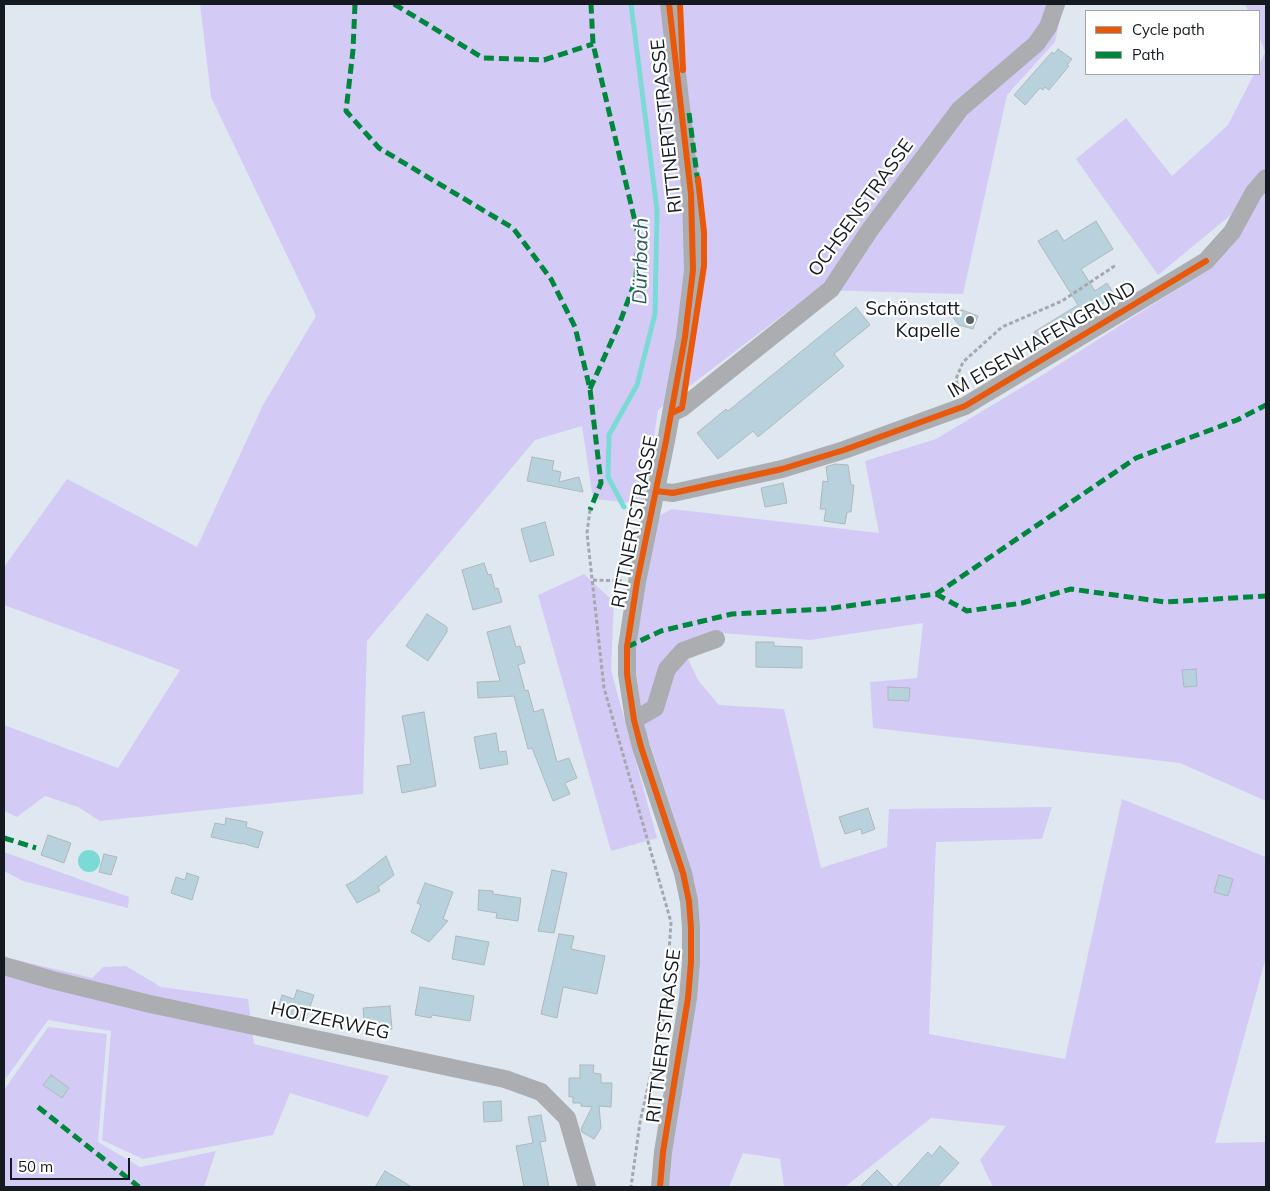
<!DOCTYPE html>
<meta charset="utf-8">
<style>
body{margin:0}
#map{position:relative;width:1270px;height:1191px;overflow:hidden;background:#dfe8f0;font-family:Mulish,sans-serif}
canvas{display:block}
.frame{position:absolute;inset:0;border:5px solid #141a1f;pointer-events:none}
.legend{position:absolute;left:1085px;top:10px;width:175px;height:65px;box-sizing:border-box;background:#fff;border:1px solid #a1a3a5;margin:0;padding:6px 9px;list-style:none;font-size:15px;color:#141a1f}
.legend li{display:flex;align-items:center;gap:10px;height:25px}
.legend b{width:25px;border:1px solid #a1a3a5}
.scale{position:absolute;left:10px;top:1158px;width:120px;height:22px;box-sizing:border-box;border:2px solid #141a1f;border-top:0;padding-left:6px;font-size:15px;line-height:18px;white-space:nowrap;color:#141a1f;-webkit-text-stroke:4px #fff;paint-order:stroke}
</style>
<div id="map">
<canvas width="1270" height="1191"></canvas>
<div class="frame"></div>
<ul class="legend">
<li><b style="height:6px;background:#e8590c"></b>Cycle path</li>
<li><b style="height:6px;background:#00873e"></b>Path</li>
</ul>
<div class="scale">50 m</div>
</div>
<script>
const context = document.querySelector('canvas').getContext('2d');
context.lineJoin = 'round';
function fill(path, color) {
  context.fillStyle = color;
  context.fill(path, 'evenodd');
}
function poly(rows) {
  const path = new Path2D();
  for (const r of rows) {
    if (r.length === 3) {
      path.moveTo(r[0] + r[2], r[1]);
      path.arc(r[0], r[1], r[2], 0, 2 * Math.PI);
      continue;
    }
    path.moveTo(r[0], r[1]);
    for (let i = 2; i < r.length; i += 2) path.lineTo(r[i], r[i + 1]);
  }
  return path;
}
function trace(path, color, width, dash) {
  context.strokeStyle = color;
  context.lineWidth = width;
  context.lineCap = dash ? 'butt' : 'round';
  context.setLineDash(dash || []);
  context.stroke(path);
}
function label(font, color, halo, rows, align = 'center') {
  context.font = font + ' Mulish,sans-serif';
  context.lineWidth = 4.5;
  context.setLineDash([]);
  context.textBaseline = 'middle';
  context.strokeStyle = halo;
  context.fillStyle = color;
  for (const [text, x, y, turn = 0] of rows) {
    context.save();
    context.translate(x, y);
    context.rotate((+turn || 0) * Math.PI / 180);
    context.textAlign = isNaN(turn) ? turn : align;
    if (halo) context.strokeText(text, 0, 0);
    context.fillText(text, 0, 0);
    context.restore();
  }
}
const green = poly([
 [200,4,1063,4,1055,42,1007,95,963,294,816,290,658,410,644,504,593,499,582,426,535,440,367,641,363,794,100,821,78,807,45,796,17,817,4,811,4,725,118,768,180,670,4,605,4,567,67,479,197,547,263,405,316,316,211,97],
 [1245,4,1266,4,1266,186,1158,275,1076,159,1126,118,1172,176,1228,125,1254,74,1259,74,1259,65,1265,52,1259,36,1259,11,1248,11],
 [1266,191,1266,801,1180,763,873,728,870,682,917,678,923,623,810,640,721,633,681,644,698,680,719,705,784,709,821,868,887,847,889,809,1052,807,1042,839,936,842,929,1034,1065,1059,1122,799,1266,857,1266,957,1215,1143,1266,1142,1266,1187,993,1187,980,1160,1006,1126,931,1118,845,1187,784,1187,780,1159,743,1153,729,1187,668,1187,671,1154,689,1042,680,836,647,735,641,706,634,657,655,518,672,509,879,533,865,461,936,439,1044,374,1199,275,1251,204],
 [584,574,614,602,611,670,657,838,611,851,538,595],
 [4,852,129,897,128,908,23,881,4,871],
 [4,955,9,958,92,978,103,967,126,966,161,987,248,999,254,1044,389,1076,368,1117,290,1093,273,1135,143,1159,102,1140,111,1031,48,1020,4,1081],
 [48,1027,107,1034,98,1142,140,1167,216,1151,204,1187,4,1187,4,1090]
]);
const water = poly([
 [89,861,11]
]);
const stream = poly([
 [624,507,608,477,609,435,637,385,655,314,657,210,631,4]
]);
const building = poly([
 [1058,49,1072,59,1067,65,1069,66,1049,90,1045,87,1043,90,1040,88,1025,105,1014,95,1052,52,1054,54,1058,49],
 [1096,221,1113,249,1081,269,1095,291,1107,283,1115,296,1101,305,1103,307,1092,314,1091,311,1041,343,1034,332,1078,305,1038,241,1057,230,1064,241,1096,221],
 [856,307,870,325,834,354,844,366,758,437,753,431,718,459,697,433,726,409,728,411,856,307],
 [962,310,978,316,973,329,959,325,951,315,962,310],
 [532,457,554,461,552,470,561,472,559,482,579,477,583,492,527,481,532,457],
 [835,464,848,465,851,485,854,485,851,512,847,512,845,524,824,521,826,509,820,509,823,481,828,482,826,467,835,464],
 [783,483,787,503,765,507,761,488,783,483],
 [545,522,554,555,530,562,521,529,545,522],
 [484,563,488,575,491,574,495,589,498,588,502,602,473,610,462,570,484,563],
 [427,614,447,627,447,632,428,661,406,646,427,614],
 [510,626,516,647,520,646,525,663,518,665,525,691,528,690,534,712,543,709,557,762,569,758,577,778,565,783,570,794,553,801,532,748,528,749,514,696,478,698,477,682,500,681,487,632,510,626],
 [756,642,774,642,774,646,802,647,802,668,756,667,756,642],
 [1196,669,1197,686,1184,687,1182,670,1196,669],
 [888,687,910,688,909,701,888,700,888,687],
 [424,712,436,786,402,793,397,766,411,764,402,716,424,712],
 [496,733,499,752,506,751,508,764,480,769,474,737,496,733],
 [868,808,875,829,862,834,861,829,845,834,839,817,868,808],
 [226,818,247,822,246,827,263,832,258,848,242,843,242,844,211,837,215,823,225,825,226,818],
 [48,835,71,843,64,863,41,855,48,835],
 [104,854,117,857,111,875,99,872,104,854],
 [386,856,394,875,378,887,380,891,357,903,346,885,354,881,386,856],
 [552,870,567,873,554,933,538,931,552,870],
 [187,873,199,877,192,900,171,893,176,877,185,880,187,873],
 [1219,875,1233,879,1228,896,1214,892,1219,875],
 [425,883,453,892,443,919,448,921,429,942,411,932,421,905,417,903,425,883],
 [479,890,493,891,493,894,521,898,518,921,496,918,497,913,478,910,479,890],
 [559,934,574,936,571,949,605,956,597,994,563,987,557,1018,541,1014,559,934],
 [456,936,489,942,484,965,452,959,456,936],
 [420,987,474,996,470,1021,432,1015,431,1018,415,1015,420,987],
 [297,990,314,995,305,1022,277,1012,282,995,294,999,297,990],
 [390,1006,392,1029,365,1031,363,1008,390,1006],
 [580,1065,594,1065,593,1073,601,1074,601,1083,612,1083,611,1107,599,1106,601,1128,594,1139,582,1132,581,1129,592,1107,581,1106,581,1103,573,1103,573,1097,569,1097,569,1078,580,1078,580,1065],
 [51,1075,69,1088,62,1098,43,1085,51,1075],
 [501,1101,502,1121,484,1122,483,1102,501,1101],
 [541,1115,546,1141,540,1142,549,1187,524,1187,516,1146,533,1143,528,1117,541,1115],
 [940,1146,959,1163,937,1187,896,1187,928,1152,932,1156,940,1146],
 [877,1170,894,1187,860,1187,877,1170],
 [385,1171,412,1187,375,1187,385,1171]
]);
const path = poly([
 [959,391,956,379,963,362,1002,327,1062,301,1116,265],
 [590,510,587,533,604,688,671,922,665,1012,640,1122,631,1187],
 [593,580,622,581]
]);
const minor = poly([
 [672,413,682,408,831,289,869,231,960,109,1036,44,1048,27,1056,4],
 [656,491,673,493,782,469,844,450,965,406,1206,261,1232,232,1254,192,1266,178],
 [634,720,655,708,667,669,683,651,716,639],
 [4,966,52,980,150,1004,505,1079,541,1092,567,1118,587,1187],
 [660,1187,663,1152,688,998,691,962,691,928,689,901,683,873,641,747,634,720,627,674,627,647,637,582,666,441,685,337,693,270,691,194,669,4]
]);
const quiet = poly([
 [355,4,353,50,346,111,379,148,513,228,551,279,575,327,590,389,601,483,590,510],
 [394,4,483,58,544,60,593,44],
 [689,113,698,183],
 [590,389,620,322,636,279,638,234,593,44,591,4],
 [936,594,967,611,1022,603,1071,589,1165,602,1266,596],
 [627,647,661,631,732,614,825,609,936,594,1136,458,1237,420,1266,405],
 [4,838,36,848],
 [38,1107,139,1187]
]);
const cycleway = poly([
 [680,4,683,70],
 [672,413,682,408,704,266,704,232,698,179],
 [656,491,673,493,782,469,844,450,965,406,1206,261],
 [660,1187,663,1152,688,998,691,962,691,928,689,901,683,873,641,747,634,720,627,674,627,647,637,582,666,441,685,337,693,270,691,194,669,4]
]);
const markers = [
 [970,320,5,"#5b6268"]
];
const streetNames = [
 ["RITTNERTSTRASSE",667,126,-96],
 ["OCHSENSTRASSE",861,208,-54],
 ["IM EISENHAFENGRUND",1042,340,-30],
 ["RITTNERTSTRASSE",635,522,-79],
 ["HOTZERWEG",330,1021,12],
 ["RITTNERTSTRASSE",664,1036,-83]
];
const poiNames = [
 ["Schönstatt",960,309],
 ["Kapelle",960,331]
];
const waterNames = [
 ["Dürrbach",641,261,-89]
];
fill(green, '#d3cbf6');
fill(water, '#7cdad6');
trace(stream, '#7cdad6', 5);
fill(building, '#b7d2dc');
trace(building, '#afb7bc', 1);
trace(path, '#a5a9ae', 3, [4, 2.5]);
trace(minor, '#abadb0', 18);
trace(quiet, '#00873e', 5, [10, 5]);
trace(cycleway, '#e8590c', 6);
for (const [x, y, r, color] of markers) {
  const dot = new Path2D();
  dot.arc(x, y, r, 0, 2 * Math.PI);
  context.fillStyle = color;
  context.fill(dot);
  trace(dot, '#fff', 2);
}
label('19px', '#141a1f', '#fff', streetNames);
label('19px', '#141a1f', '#fff', poiNames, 'right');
label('italic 20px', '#285e5b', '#fff', waterNames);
</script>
